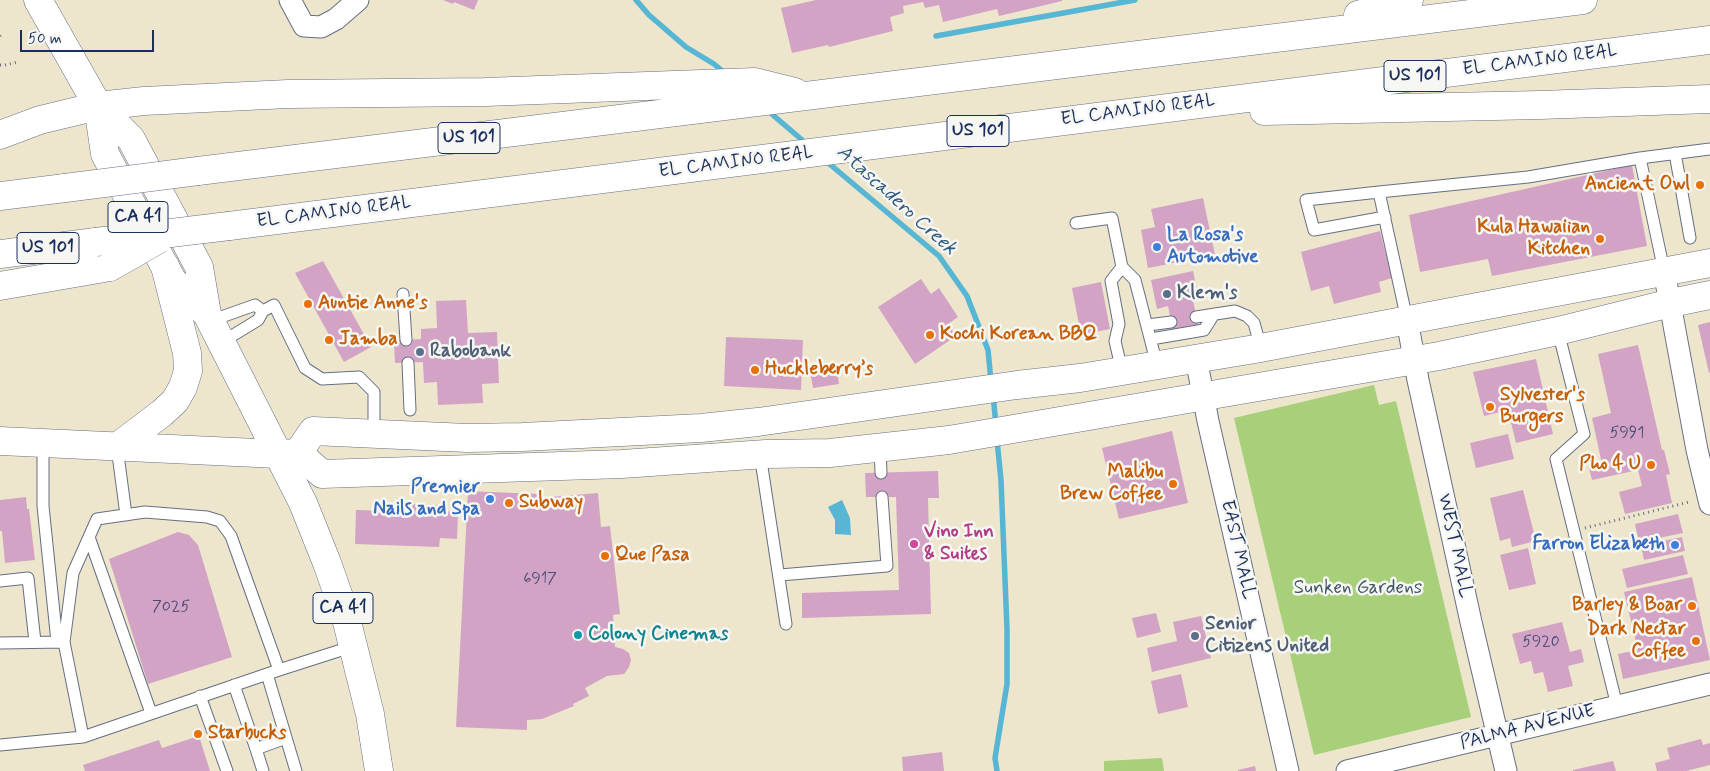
<!DOCTYPE html>
<meta charset="utf-8">
<style>
body{margin:0}
#map{position:relative;width:1710px;height:771px;overflow:hidden;background:#ede6cc;font-family:Mynerve,sans-serif}
canvas{display:block}
.scale{position:absolute;left:20px;top:30px;width:134px;height:22px;box-sizing:border-box;border:2px solid #1b2f5e;border-top:0;padding-left:6px;font-size:15px;line-height:18px;white-space:nowrap;color:#1b2f5e;-webkit-text-stroke:4px #f6f6f2;paint-order:stroke}
</style>
<div id="map">
<canvas width="1710" height="771"></canvas>
<div class="scale">50 m</div>
</div>
<script>
const context = document.querySelector('canvas').getContext('2d');
context.lineJoin = 'round';
function fill(path, color) {
  context.fillStyle = color;
  context.fill(path, 'evenodd');
}
function poly(rows) {
  const path = new Path2D();
  for (const r of rows) {
    path.moveTo(r[0], r[1]);
    for (let i = 2; i < r.length; i += 2) path.lineTo(r[i], r[i + 1]);
  }
  return path;
}
function trace(path, color, width, dash) {
  context.strokeStyle = color;
  context.lineWidth = width;
  context.lineCap = dash ? 'butt' : 'round';
  context.setLineDash(dash || []);
  context.stroke(path);
}
function label(font, color, halo, rows, align = 'center') {
  context.font = font + ' Mynerve,sans-serif';
  context.lineWidth = 5;
  context.setLineDash([]);
  context.textBaseline = 'middle';
  context.strokeStyle = halo;
  context.fillStyle = color;
  for (const [text, x, y, turn = 0] of rows) {
    context.save();
    context.translate(x, y);
    context.rotate((+turn || 0) * Math.PI / 180);
    context.textAlign = isNaN(turn) ? turn : align;
    if (halo) context.strokeText(text, 0, 0);
    context.fillText(text, 0, 0);
    context.restore();
  }
}
const green = poly([
 [1374,385,1379,405,1396,401,1471,717,1314,755,1234,418],
 [1162,758,1164,771,1104,771,1104,761]
]);
const water = poly([
 [842,500,850,518,851,535,835,534,835,520,828,507]
]);
const stream = poly([
 [636,0,649,15,686,47,714,64,726,74],
 [936,36,1135,0],
 [767,110,808,145],
 [826,161,939,256,967,296,988,350,991,381],
 [993,395,996,425],
 [997,440,1001,480,1007,629,1007,684,995,758,997,771]
]);
const building = poly([
 [443,0,478,0,474,10,454,2,453,4],
 [816,0,1062,0,1062,1,999,16,997,9,943,22,939,5,925,8,923,2,903,6,904,13,890,17,893,31,829,47,828,45,792,53,781,8],
 [1632,165,1647,246,1492,276,1488,259,1420,272,1409,215],
 [1203,198,1215,255,1148,268,1141,230,1155,227,1151,209],
 [1380,231,1392,278,1379,282,1381,292,1334,304,1329,286,1311,291,1301,252],
 [323,261,371,347,344,362,295,273],
 [1193,271,1199,299,1193,300,1198,326,1173,331,1168,306,1157,309,1151,280],
 [921,279,931,294,939,288,958,317,948,324,956,336,915,364,878,307],
 [1101,282,1110,329,1081,335,1072,288],
 [466,300,468,333,497,332,499,383,482,384,483,403,438,405,437,382,424,383,423,362,395,363,394,341,421,339,421,329,437,328,436,301],
 [1710,322,1710,372,1709,373,1698,325],
 [726,337,803,340,801,390,724,386],
 [1638,345,1662,450,1664,450,1670,474,1666,475,1672,503,1625,514,1619,492,1642,486,1638,470,1592,480,1589,468,1602,464,1592,418,1611,413,1598,354],
 [1536,359,1553,434,1516,443,1508,410,1484,416,1473,372],
 [836,362,839,384,813,388,809,366],
 [1172,431,1188,503,1119,519,1102,448],
 [1508,434,1514,459,1476,468,1470,443],
 [938,471,939,498,928,498,931,614,802,618,802,593,899,590,896,497,866,497,865,473],
 [1523,490,1536,541,1512,547,1510,538,1500,541,1490,498],
 [468,491,539,494,538,498,598,493,601,527,610,526,620,614,613,615,615,647,623,649,629,653,631,660,629,667,624,674,607,676,585,688,589,696,573,704,574,706,542,719,527,720,527,730,456,727],
 [26,497,27,509,29,509,35,560,5,563,2,531,0,531,0,500],
 [389,503,439,505,439,511,458,512,457,539,440,538,439,547,355,544,356,510,389,511],
 [1678,514,1683,533,1639,542,1635,524],
 [178,532,189,535,198,545,232,657,148,684,109,559],
 [1682,537,1685,551,1644,560,1641,546],
 [1528,548,1536,584,1509,590,1500,555],
 [1683,555,1688,574,1627,588,1622,569],
 [1692,577,1710,660,1623,679,1618,654,1638,650,1624,592],
 [1156,613,1161,632,1137,638,1132,618],
 [1201,616,1211,658,1152,672,1147,648,1177,641,1173,622],
 [1562,622,1570,652,1581,649,1584,662,1568,666,1573,686,1548,692,1543,672,1534,674,1531,661,1520,664,1512,634],
 [1181,674,1188,707,1158,714,1151,681],
 [199,736,210,771,85,771,83,765,159,740,162,748],
 [1701,739,1703,745,1710,743,1710,765,1686,771,1657,771,1655,763,1670,759,1667,748],
 [942,752,944,771,903,771,902,757],
 [1613,761,1616,771,1573,771,1573,770],
 [1255,766,1256,771,1238,771,1238,770]
]);
const path = poly([
 [0,36,1,35],
 [0,65,5,65,18,62],
 [1585,528,1689,502]
]);
const lane = poly([
 [1675,153,1690,238],
 [1640,158,1710,149],
 [1379,192,1306,200,1314,230,1385,217],
 [1076,223,1112,218,1122,267,1135,280,1157,365],
 [403,294,406,340],
 [1196,317,1235,311,1247,316,1254,323,1261,348],
 [1407,320,1379,192,1528,177,1640,158,1664,271],
 [210,321,255,305,263,311],
 [1148,325,1171,322],
 [1558,331,1584,434,1556,459,1617,706],
 [1151,339,1204,330,1214,314],
 [222,342,258,320,263,311,274,305,305,368,322,379,359,377,374,392,374,434],
 [408,363,410,410],
 [1122,371,1115,341,1119,324,1111,281,1122,267],
 [43,443,43,506,57,642],
 [117,447,126,515],
 [880,447,881,473],
 [760,454,786,624],
 [89,537,151,713],
 [780,575,887,566,882,497],
 [0,581,28,578,35,642],
 [64,642,83,737],
 [0,643,64,642,73,573,97,519,145,512,207,517,220,521,231,536,279,670],
 [267,674,296,771],
 [234,685,256,749],
 [200,696,227,771],
 [0,745,83,737,279,670,354,646],
 [263,771,256,749,286,738]
]);
const street = poly([
 [290,0,304,26,321,27,336,19,358,0],
 [1664,271,1697,450,1710,504],
 [1407,320,1418,380,1471,622,1506,771],
 [1196,358,1208,421,1288,771],
 [1347,771,1710,684]
]);
const secondary = poly([
 [0,441,278,454,298,453,322,474,622,464,766,454,830,453,949,440,1439,356,1558,331,1671,303,1710,295],
 [117,447,162,413,175,401,183,387,188,371,187,353,165,266],
 [298,453,313,431,467,438,522,437,701,428,758,422,1017,385,1080,378,1255,349,1710,263]
]);
const primary = poly([
 [38,0,98,106,131,139,199,267,207,314],
 [98,106,105,154,172,280,207,314,303,503,327,563,345,614,370,714,379,771]
]);
const highway = poly([
 [1358,15,1409,0],
 [1264,111,1540,105,1710,99],
 [0,135,40,120,98,106,144,101,288,94,485,92,755,82,795,92],
 [198,171,1583,0],
 [0,196,65,188],
 [229,226,1710,40],
 [0,254,96,242],
 [0,286,110,267]
]);
const highwayBridge = poly([
 [65,188,198,171],
 [96,242,229,226],
 [110,267,159,239]
]);
const markers = [
 [1700,185,5,"#e8710a"],
 [1600,239,5,"#e8710a"],
 [1157,247,5,"#3f7fe0"],
 [1167,294,5,"#5c6f8a"],
 [308,304,5,"#e8710a"],
 [930,335,5,"#e8710a"],
 [329,340,5,"#e8710a"],
 [420,352,5,"#5c6f8a"],
 [755,370,5,"#e8710a"],
 [1490,407,5,"#e8710a"],
 [1651,465,5,"#e8710a"],
 [1173,484,5,"#e8710a"],
 [490,499,5,"#3f7fe0"],
 [509,503,5,"#e8710a"],
 [914,544,5,"#d1479c"],
 [1675,545,5,"#3f7fe0"],
 [605,556,5,"#e8710a"],
 [1692,606,5,"#e8710a"],
 [578,635,5,"#0f9aa8"],
 [1195,636,5,"#5c6f8a"],
 [1696,641,5,"#e8710a"],
 [198,734,5,"#e8710a"]
];
const numberNames = [
 ["5991",1627,434],
 ["6917",540,580],
 ["7025",171,608],
 ["5920",1541,643]
];
const shields = [
 [1415,76,62],
 [978,131,62],
 [469,138,62],
 [138,217,60],
 [48,248,62],
 [343,608,60]
];
const shieldNames = [
 ["US 101",1415,76],
 ["US 101",978,131],
 ["US 101",469,138],
 ["CA 41",138,217],
 ["US 101",48,248],
 ["CA 41",343,608]
];
const streetNames = [
 ["EL CAMINO REAL",1540,61,-7],
 ["EL CAMINO REAL",1138,111,-7],
 ["EL CAMINO REAL",736,163,-7],
 ["EL CAMINO REAL",334,213,-7],
 ["WEST MALL",1454,546,78],
 ["EAST MALL",1237,550,77],
 ["PALMA AVENUE",1528,728,-14]
];
const foodNames = [
 ["Ancient Owl",1690,185,"right"],
 ["Kula Hawaiian",1590,228,"right"],
 ["Kitchen",1590,250,"right"],
 ["Auntie Anne's",318,304],
 ["Kochi Korean BBQ",940,335],
 ["Jamba",339,340],
 ["Huckleberry’s",765,370],
 ["Sylvester's",1500,396],
 ["Burgers",1500,418],
 ["Pho 4 U",1641,465,"right"],
 ["Malibu",1163,473,"right"],
 ["Brew Coffee",1163,495,"right"],
 ["Subway",519,503],
 ["Que Pasa",615,556],
 ["Barley & Boar",1682,606,"right"],
 ["Dark Nectar",1686,630,"right"],
 ["Coffee",1686,652,"right"],
 ["Starbucks",208,734]
];
const shopNames = [
 ["La Rosa's",1167,236,"left"],
 ["Automotive",1167,258,"left"],
 ["Premier",480,488],
 ["Nails and Spa",480,510],
 ["Farron Elizabeth",1665,545]
];
const serviceNames = [
 ["Klem's",1177,294],
 ["Rabobank",430,352],
 ["Senior",1205,625],
 ["Citizens United",1205,647]
];
const hotelNames = [
 ["Vino Inn",924,533],
 ["& Suites",924,555]
];
const parkNames = [
 ["Sunken Gardens",1358,589]
];
const cultureNames = [
 ["Colony Cinemas",588,635]
];
const waterNames = [
 ["Atascadero Creek",896,201,42]
];
fill(green, '#a8cf79');
fill(water, '#56b6d4');
trace(stream, '#56b6d4', 5.5);
fill(building, '#d2a3c5');
trace(lane, '#646f84', 13);
trace(street, '#646f84', 23);
trace(secondary, '#646f84', 29);
trace(primary, '#646f84', 29);
trace(highway, '#646f84', 29);
trace(path, '#646f84', 3, [1, 4]);
trace(lane, '#fff', 11);
trace(street, '#fff', 21);
trace(secondary, '#fff', 28);
trace(primary, '#fff', 28);
trace(highway, '#fff', 28);
trace(highwayBridge, '#646f84', 29, []);
trace(highwayBridge, '#fff', 28);
for (const [x, y, r, color] of markers) {
  const dot = new Path2D();
  dot.arc(x, y, r, 0, 2 * Math.PI);
  context.fillStyle = color;
  context.fill(dot);
  trace(dot, '#f6f6f2', 2);
}
label('16px', '#494c78', null, numberNames);
for (const [x, y, w] of shields) {
  const box = new Path2D();
  box.roundRect(x - w / 2, y - 15.5, w, 31, 4);
  context.fillStyle = '#f6f6f2';
  context.fill(box);
  trace(box, '#1b2f5e', 1);
}
label('bold 18px', '#1b2f5e', null, shieldNames);
label('19px', '#1b2f5e', '#f6f6f2', streetNames);
label('bold 19px', '#c56008', '#f6f6f2', foodNames, 'left');
label('bold 19px', '#366cbe', '#f6f6f2', shopNames, 'right');
label('bold 19px', '#4e5e75', '#f6f6f2', serviceNames, 'left');
label('bold 19px', '#b23c85', '#f6f6f2', hotelNames, 'left');
label('19px', '#3e5765', '#f6f6f2', parkNames);
label('bold 19px', '#0d838f', '#f6f6f2', cultureNames, 'left');
label('italic 20px', '#2d5881', '#f6f6f2', waterNames);
</script>
